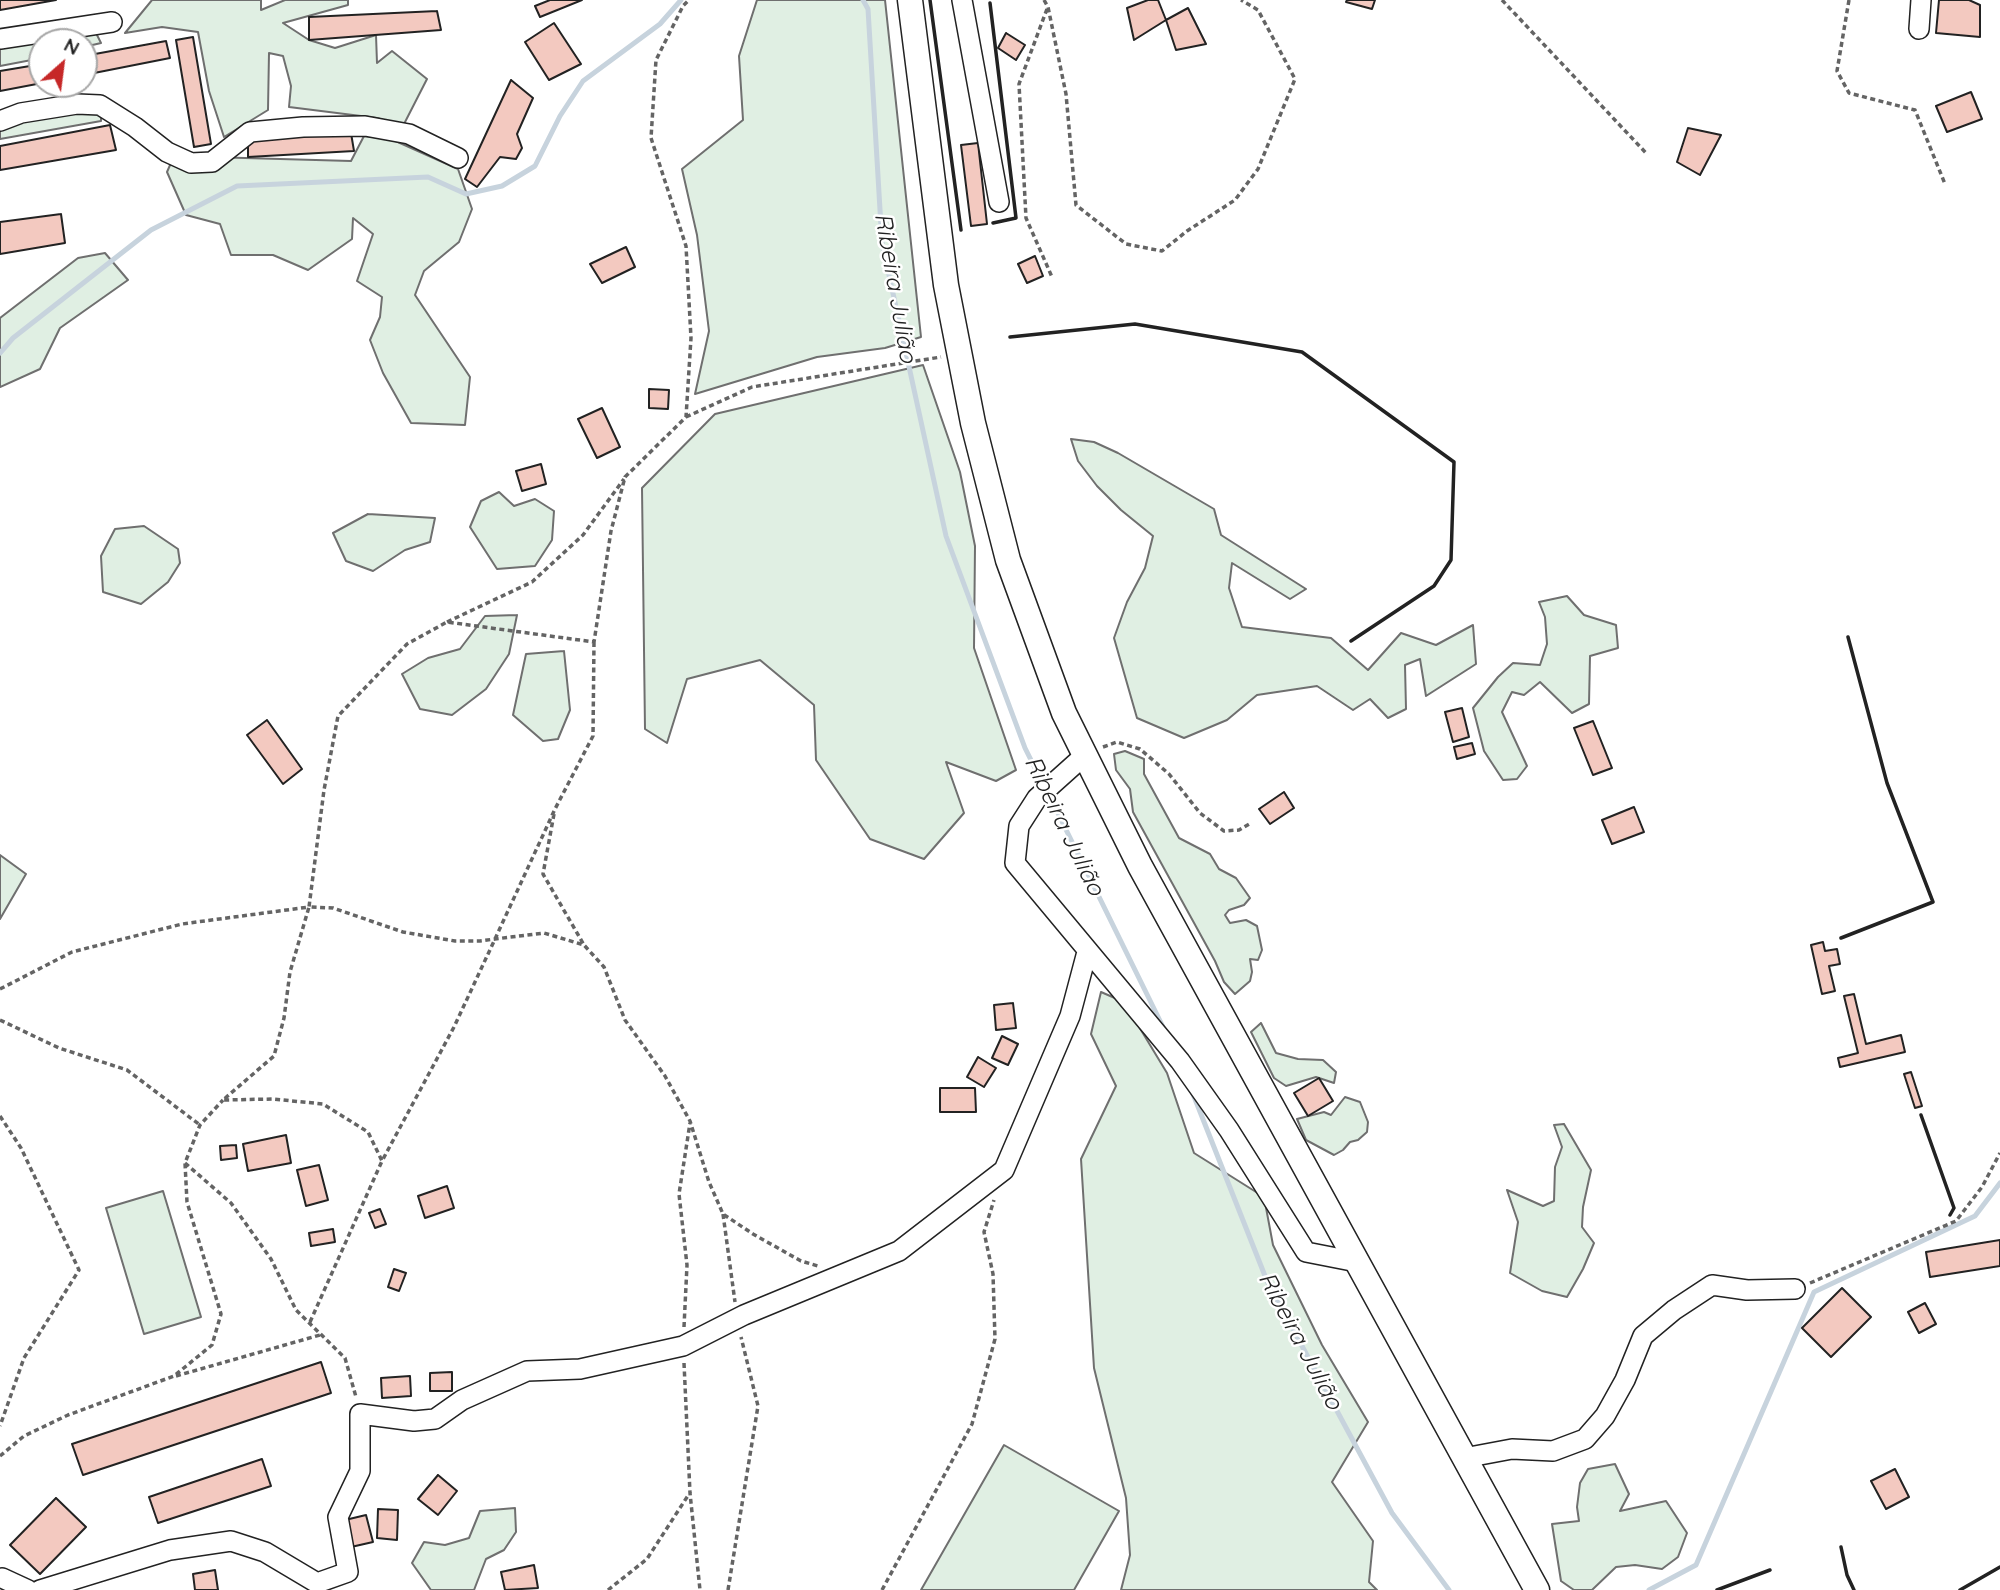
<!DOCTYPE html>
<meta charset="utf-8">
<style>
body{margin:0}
#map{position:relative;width:2000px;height:1590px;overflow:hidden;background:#fff;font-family:Quicksand,sans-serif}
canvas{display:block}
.north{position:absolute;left:28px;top:28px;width:70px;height:70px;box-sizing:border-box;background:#fff;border:2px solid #a7a7a7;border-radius:50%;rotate:28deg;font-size:19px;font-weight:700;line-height:28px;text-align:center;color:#222}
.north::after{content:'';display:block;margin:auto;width:24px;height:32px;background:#c62828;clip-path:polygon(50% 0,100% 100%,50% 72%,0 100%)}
</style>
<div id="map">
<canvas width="2000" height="1590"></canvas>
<div class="north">N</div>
</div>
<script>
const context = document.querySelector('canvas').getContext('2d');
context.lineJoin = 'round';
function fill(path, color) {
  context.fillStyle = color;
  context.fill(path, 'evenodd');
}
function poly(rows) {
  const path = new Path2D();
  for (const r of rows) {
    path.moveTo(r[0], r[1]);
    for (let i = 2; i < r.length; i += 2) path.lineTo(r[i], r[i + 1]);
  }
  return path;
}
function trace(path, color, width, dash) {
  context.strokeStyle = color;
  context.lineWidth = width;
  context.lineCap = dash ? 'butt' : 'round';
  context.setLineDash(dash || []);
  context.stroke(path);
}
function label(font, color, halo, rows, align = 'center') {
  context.font = font + ' Quicksand,sans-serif';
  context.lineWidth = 5;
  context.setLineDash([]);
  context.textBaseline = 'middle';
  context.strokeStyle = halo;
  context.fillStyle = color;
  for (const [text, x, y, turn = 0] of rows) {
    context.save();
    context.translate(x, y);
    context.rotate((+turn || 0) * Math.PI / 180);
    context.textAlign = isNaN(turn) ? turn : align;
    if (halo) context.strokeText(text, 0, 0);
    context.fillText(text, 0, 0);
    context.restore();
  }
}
const green = poly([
 [152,0,261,0,261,10,285,0,348,0,348,5,283,23,309,40,335,48,376,35,377,63,392,51,427,79,403,126,377,118,289,107,291,86,283,56,269,53,268,110,224,137,209,91,198,32,162,27,125,33,152,0],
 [757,0,885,0,921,337,885,348,817,357,695,394,709,331,697,235,682,169,743,120,739,56,757,0],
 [96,33,101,43,84,47,84,42,42,42,42,58,0,66,0,44,96,33],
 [63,108,101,115,101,121,0,139,0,129,63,108],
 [364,136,391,139,458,169,472,209,459,242,424,271,415,295,470,377,465,425,411,423,383,373,370,340,380,317,382,297,357,281,373,234,353,218,352,239,308,270,273,255,231,255,220,224,186,215,167,172,174,156,351,161,364,136],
 [105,253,128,280,60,328,40,369,0,387,0,318,78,258,105,253],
 [923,365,960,472,975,546,974,648,1016,770,996,781,946,762,964,813,924,859,870,839,816,760,814,705,760,660,687,679,667,743,645,729,642,488,715,414,923,365],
 [1071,439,1094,442,1118,453,1214,509,1221,535,1306,589,1290,599,1232,563,1229,588,1242,627,1331,638,1368,670,1401,633,1436,645,1473,625,1476,664,1426,696,1420,659,1405,665,1406,709,1388,718,1370,699,1353,710,1317,686,1257,695,1227,720,1184,738,1137,718,1114,638,1127,602,1145,568,1153,536,1121,510,1097,486,1078,461,1071,439],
 [499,492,514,506,535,499,554,511,552,540,535,566,497,569,470,527,481,501,499,492],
 [368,514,435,518,430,542,405,550,373,571,346,561,333,533,368,514],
 [144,526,178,549,180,563,168,582,141,604,103,592,101,556,115,529,144,526],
 [1567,596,1584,615,1616,625,1618,648,1590,656,1589,704,1572,713,1540,682,1524,695,1512,692,1502,712,1527,766,1517,779,1503,780,1484,751,1473,708,1498,677,1513,663,1540,665,1547,644,1545,617,1539,602,1567,596],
 [517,615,509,654,486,689,452,715,420,709,402,674,428,658,460,649,485,616,517,615],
 [564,651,570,710,558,739,543,741,513,715,526,654,564,651],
 [1125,751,1144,759,1144,774,1179,838,1210,854,1219,869,1236,878,1250,898,1244,905,1229,910,1225,915,1230,923,1246,920,1257,926,1262,950,1258,960,1250,959,1252,972,1250,981,1235,994,1224,982,1215,961,1133,812,1130,789,1116,770,1114,754,1125,751],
 [0,855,26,874,0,919,0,855],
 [1101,992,1124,1002,1167,1073,1194,1153,1264,1197,1273,1245,1322,1345,1368,1422,1332,1482,1373,1541,1369,1582,1377,1590,1121,1590,1130,1555,1126,1498,1094,1368,1081,1159,1116,1086,1091,1034,1101,992],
 [1261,1023,1276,1053,1298,1059,1323,1060,1336,1072,1334,1083,1316,1077,1286,1086,1274,1078,1251,1032,1261,1023],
 [1345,1097,1360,1102,1368,1122,1367,1132,1358,1140,1350,1142,1343,1150,1334,1155,1306,1140,1297,1119,1324,1112,1331,1115,1345,1097],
 [1564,1124,1591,1170,1583,1207,1582,1227,1594,1243,1583,1269,1567,1297,1542,1291,1510,1273,1518,1222,1507,1190,1543,1206,1554,1201,1555,1167,1562,1147,1554,1125,1564,1124],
 [163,1191,201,1317,144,1334,106,1208,163,1191],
 [1004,1445,1119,1511,1074,1590,921,1590,1004,1445],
 [1615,1464,1629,1494,1620,1511,1666,1501,1687,1533,1678,1557,1662,1569,1635,1565,1616,1567,1592,1590,1574,1590,1561,1581,1552,1524,1579,1521,1577,1507,1580,1483,1588,1469,1615,1464],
 [515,1508,516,1532,504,1550,486,1559,474,1590,431,1590,412,1563,424,1542,445,1545,469,1538,480,1511,515,1508]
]);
const stream = poly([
 [863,0,868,9,882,243,946,536,1025,748,1044,786],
 [0,353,13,338,151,230,237,186,428,177,466,194,502,186,535,166,560,116,583,81,660,24,681,0],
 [1049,795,1165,1031],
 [1193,1094,1267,1281,1392,1513,1449,1590],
 [1649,1590,1696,1565,1814,1292,1975,1216,2000,1183]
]);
const building = poly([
 [0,0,56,0,0,10,0,0],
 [550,0,582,0,540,17,535,6,550,0],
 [1148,0,1158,0,1166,20,1134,40,1127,8,1148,0],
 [1347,0,1375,0,1372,9,1346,2,1347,0],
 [1939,0,1969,0,1980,5,1980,37,1936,33,1939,0],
 [1188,8,1206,44,1176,50,1166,20,1188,8],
 [437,11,441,30,309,40,309,17,437,11],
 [554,23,581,64,549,80,525,42,554,23],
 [1006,33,1025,45,1016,60,998,48,1006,33],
 [193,37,211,144,194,147,176,40,193,37],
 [166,41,170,58,84,75,84,56,166,41],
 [42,64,42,83,0,91,0,71,42,64],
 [511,80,533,98,517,134,522,148,516,159,500,157,477,187,465,179,511,80],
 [1971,92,1982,119,1947,132,1936,106,1971,92],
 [110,125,116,150,0,170,0,146,110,125],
 [1688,128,1721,135,1700,175,1677,162,1688,128],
 [351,133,354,151,248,157,248,136,351,133],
 [978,143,987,224,971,226,961,145,978,143],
 [61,214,65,243,0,254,0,222,61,214],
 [626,247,635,267,602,283,590,264,626,247],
 [1035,256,1043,276,1027,283,1018,264,1035,256],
 [649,389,669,390,668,409,649,408,649,389],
 [602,408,620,447,597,458,578,419,602,408],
 [541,464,546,484,522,491,516,471,541,464],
 [1462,708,1469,737,1453,742,1445,712,1462,708],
 [267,720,302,769,283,784,247,735,267,720],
 [1593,721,1612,768,1593,775,1574,728,1593,721],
 [1472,743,1475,754,1457,759,1454,747,1472,743],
 [1284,792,1294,808,1270,824,1259,809,1284,792],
 [1634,807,1644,832,1612,844,1602,820,1634,807],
 [1823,942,1825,951,1837,949,1840,964,1829,966,1835,991,1822,994,1811,945,1823,942],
 [1854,994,1866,1044,1901,1035,1905,1052,1840,1067,1838,1058,1858,1053,1844,996,1854,994],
 [1013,1003,1016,1028,996,1030,994,1005,1013,1003],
 [1002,1036,1018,1044,1008,1065,992,1058,1002,1036],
 [978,1057,996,1068,984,1087,967,1077,978,1057],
 [1911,1072,1922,1106,1915,1108,1904,1074,1911,1072],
 [1319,1078,1333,1101,1308,1116,1294,1093,1319,1078],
 [940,1088,975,1088,976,1112,940,1112,940,1088],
 [286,1135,291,1163,248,1171,243,1144,286,1135],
 [236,1145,237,1158,221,1160,220,1146,236,1145],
 [319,1165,328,1200,306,1206,297,1170,319,1165],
 [447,1186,454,1208,425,1218,418,1196,447,1186],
 [380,1209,386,1224,375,1228,369,1213,380,1209],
 [333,1229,335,1242,311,1246,309,1233,333,1229],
 [2000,1240,2000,1266,1930,1277,1926,1252,2000,1240],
 [394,1269,406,1273,399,1291,388,1287,394,1269],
 [1842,1288,1871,1317,1831,1357,1802,1328,1842,1288],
 [1925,1303,1936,1324,1919,1333,1908,1312,1925,1303],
 [321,1362,331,1393,83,1475,72,1444,321,1362],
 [452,1372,452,1391,430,1391,430,1373,452,1372],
 [410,1376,411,1396,382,1398,381,1378,410,1376],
 [262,1459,271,1486,158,1523,149,1497,262,1459],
 [1895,1469,1909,1497,1886,1509,1871,1481,1895,1469],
 [438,1475,457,1491,438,1515,418,1499,438,1475],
 [56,1498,86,1527,40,1574,10,1545,56,1498],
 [378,1509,398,1510,397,1540,377,1538,378,1509],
 [366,1515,373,1542,351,1547,345,1520,366,1515],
 [534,1565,538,1588,505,1590,501,1572,534,1565],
 [215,1570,218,1590,195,1590,193,1574,215,1570]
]);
const path = poly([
 [1044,0,1048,7,1066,94,1076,205,1126,244,1162,251,1187,231,1235,200,1258,169,1295,79,1258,10,1241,0],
 [1502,0,1646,153],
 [1849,0,1837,71,1849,93,1915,110,1945,184],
 [1047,9,1019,84,1026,218,1052,277],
 [686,417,752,387,941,357],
 [447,622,532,582,583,535,624,479],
 [594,642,593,736,555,809,495,939,454,1027,382,1161,368,1132,323,1104,273,1099,223,1100,274,1056,284,1018,290,972,309,907,333,908,403,932,455,941,480,941,495,939,544,933,584,945,604,967,625,1020,665,1076,690,1121,709,1182,723,1214,753,1234,801,1261,818,1266],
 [1103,747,1117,742,1140,749,1169,774,1200,813,1224,831,1239,830,1251,823],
 [554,814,543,874,584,945],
 [0,989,72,952,182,924,309,907,324,790,338,716,407,644,447,622,594,642,611,531,625,477,686,417,691,338,686,246,651,138,656,60,683,6,689,0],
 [0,1020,59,1048,127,1070,200,1125],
 [0,1116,21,1148,79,1270,24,1358,0,1426],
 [185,1163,231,1203,271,1259,296,1310,345,1358,356,1397],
 [723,1214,735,1302],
 [1810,1283,1956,1221,1982,1187,2000,1153],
 [310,1322,382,1161],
 [684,1327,687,1265,679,1194,690,1123],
 [684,1363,690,1493,700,1590],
 [176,1376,320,1335],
 [0,1456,24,1436,68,1415,174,1376,212,1345,221,1314,187,1202,185,1163,200,1125,223,1100],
 [608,1590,647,1559,689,1494],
 [728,1590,758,1406,741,1337],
 [882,1590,972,1424,995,1339,993,1274,984,1232,994,1200]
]);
const minor = poly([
 [962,0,999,202],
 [1919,29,1921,0],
 [0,39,112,22],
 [0,121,21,113,77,104,100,105,135,127,167,152,191,163,212,162,250,132,303,127,365,126,409,134,458,158],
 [1085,755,1037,798,1019,826,1015,863,1180,1061,1229,1130,1306,1252,1357,1262],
 [1464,1458,1512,1449,1553,1451,1585,1439,1605,1416,1625,1380,1643,1336,1674,1310,1712,1285,1747,1290,1795,1289],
 [2,1578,28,1590],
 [40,1590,170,1550,231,1541,265,1552,317,1583,348,1572,338,1517,360,1471,360,1414,414,1421,435,1419,462,1400,527,1371,580,1369,683,1346,744,1315,899,1251,1004,1170,1070,1016,1087,952]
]);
const major = poly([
 [910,0,946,285,973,423,1008,560,1064,713,1140,866,1537,1590]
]);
const wall = poly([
 [930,0,961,230],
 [990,3,1016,218,993,223],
 [1010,337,1135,324,1302,352,1454,462,1451,560,1434,586,1351,641],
 [1841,938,1933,902,1887,783,1848,637],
 [1921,1115,1954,1208,1950,1215],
 [1841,1547,1847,1575,1854,1590],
 [1717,1590,1770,1570],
 [1960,1590,2000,1567]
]);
const waterNames = [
 ["Ribeira Julião",895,288,80],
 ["Ribeira Julião",1064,826,64],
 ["Ribeira Julião",1300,1341,62]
];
fill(green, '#e0efe3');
trace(green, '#6f6f6f', 2);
trace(stream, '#c7d3dd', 5);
fill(building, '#f3c9c0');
trace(building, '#222', 2);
trace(minor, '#222', 22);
trace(major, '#222', 27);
trace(path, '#646464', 3.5, [5, 3.5]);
trace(minor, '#fff', 19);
trace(major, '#fff', 24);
trace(wall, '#222', 3.5);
label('italic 24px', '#222', '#fff', waterNames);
</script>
